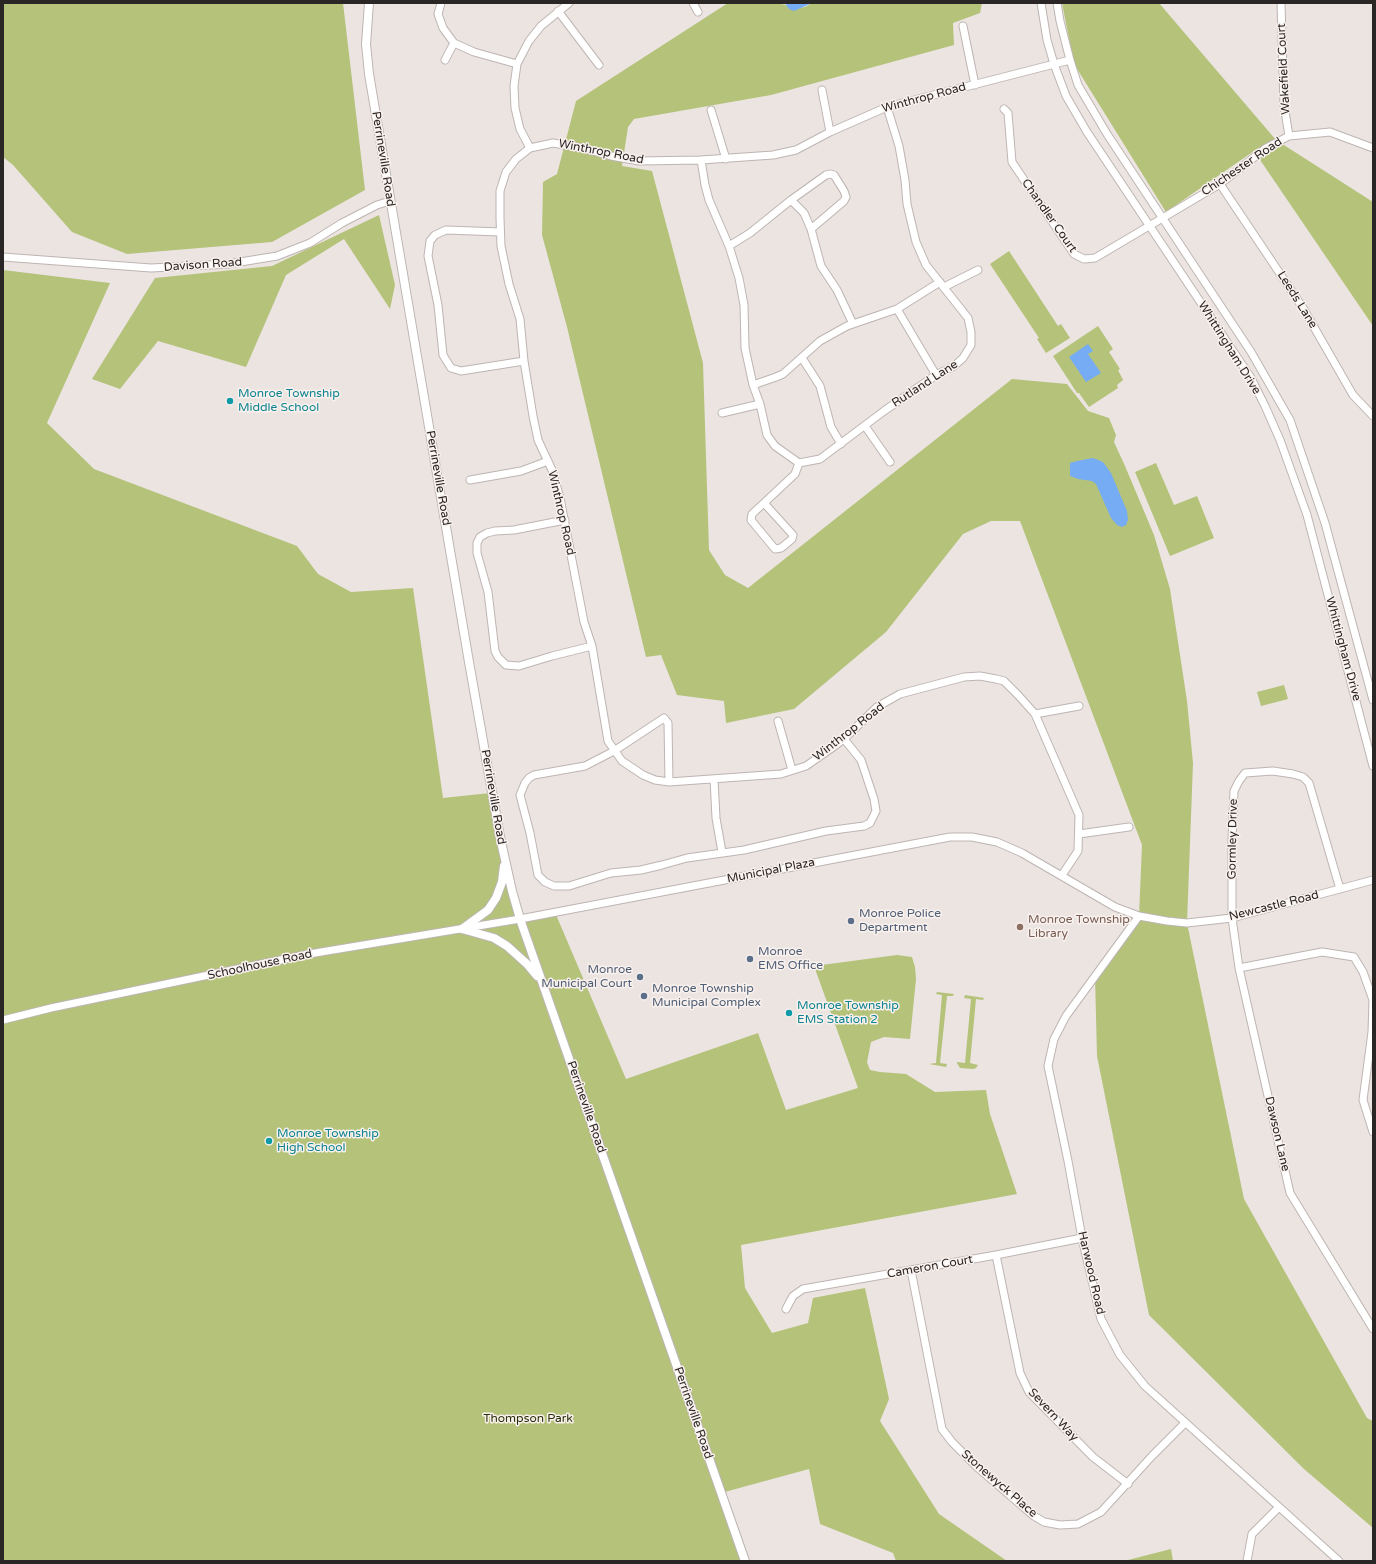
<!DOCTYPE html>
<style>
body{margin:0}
#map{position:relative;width:1376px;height:1564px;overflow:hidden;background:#ece4e1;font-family:"Varela Round",sans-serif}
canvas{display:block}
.frame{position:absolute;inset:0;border:4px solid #292625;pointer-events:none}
</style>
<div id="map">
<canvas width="1376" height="1564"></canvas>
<div class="frame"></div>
</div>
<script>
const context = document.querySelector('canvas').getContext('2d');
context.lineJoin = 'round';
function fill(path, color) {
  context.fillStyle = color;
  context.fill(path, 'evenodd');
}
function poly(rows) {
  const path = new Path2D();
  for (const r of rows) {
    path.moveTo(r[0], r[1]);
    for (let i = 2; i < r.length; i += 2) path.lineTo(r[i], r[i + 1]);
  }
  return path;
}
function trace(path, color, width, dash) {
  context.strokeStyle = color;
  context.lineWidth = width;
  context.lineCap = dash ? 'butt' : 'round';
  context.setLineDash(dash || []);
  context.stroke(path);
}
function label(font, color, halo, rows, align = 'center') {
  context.font = font + ' "Varela Round",sans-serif';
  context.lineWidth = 3;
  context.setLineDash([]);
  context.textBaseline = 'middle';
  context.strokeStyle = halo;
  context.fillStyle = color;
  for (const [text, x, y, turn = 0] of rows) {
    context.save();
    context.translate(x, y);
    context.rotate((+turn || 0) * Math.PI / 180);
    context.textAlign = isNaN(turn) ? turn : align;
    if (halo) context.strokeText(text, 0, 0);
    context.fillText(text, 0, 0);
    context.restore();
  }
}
const green = poly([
 [3,3,343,3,365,190,272,242,127,254,72,232,13,165,3,157],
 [728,3,776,3,786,5,789,9,805,7,812,3,982,3,980,13,953,23,954,45,771,95,634,119,628,127,622,166,652,171,703,363,709,550,725,575,748,588,1012,379,1067,384,1088,411,1109,418,1116,435,1114,442,1125,466,1154,535,1170,589,1187,701,1193,763,1187,923,1244,1199,1367,1418,1373,1421,1373,1528,1304,1469,1149,1315,1097,1056,1095,976,1139,916,1142,845,1020,521,991,521,963,534,886,632,794,709,726,723,724,701,677,695,661,655,646,657,567,327,542,235,543,182,557,174,576,101],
 [1062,3,1159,3,1276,140,1373,202,1373,326,1254,151,1166,212,1074,64],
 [379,215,395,285,390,309,344,239,286,275,246,367,158,341,120,389,92,379,155,278,272,266],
 [1009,251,1058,326,1061,324,1070,338,1046,353,1037,339,1039,338,990,264],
 [3,270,110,283,47,423,94,469,297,546,318,574,351,592,413,588,443,798,490,793,518,916,554,910,626,1079,758,1033,786,1110,858,1088,814,966,897,955,912,957,915,967,916,979,910,1039,884,1037,871,1042,867,1062,870,1070,880,1072,906,1074,935,1092,986,1090,990,1114,1017,1194,741,1245,745,1288,772,1333,808,1323,813,1298,865,1288,889,1399,880,1421,939,1514,1007,1561,896,1561,893,1553,820,1524,809,1469,721,1493,745,1561,3,1561],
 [1098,326,1113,349,1109,352,1120,369,1118,370,1123,380,1117,385,1118,388,1089,407,1079,393,1077,393,1053,356],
 [1156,463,1174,505,1197,496,1214,538,1170,556,1135,472],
 [1284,685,1288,699,1261,706,1257,692],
 [937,992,954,994,953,996,947,996,940,1063,947,1064,946,1067,929,1064,936,1063,942,995,936,994],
 [965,995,984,998,983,1000,976,999,970,1063,978,1065,976,1068,973,1069,960,1068,957,1063,957,1062,965,1063,971,999,964,998],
 [1171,1549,1173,1561,1124,1561]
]);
const water = poly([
 [787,3,812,3,794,11,789,9,786,5],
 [1088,344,1093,351,1088,354,1101,373,1086,382,1069,357],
 [1093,458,1103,462,1111,473,1127,511,1128,520,1126,525,1122,527,1117,525,1111,518,1096,484,1092,481,1078,479,1070,476,1070,463,1077,461]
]);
const minor = poly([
 [441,3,438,14,443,28,454,43,474,52,517,64],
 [693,3,698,12],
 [1041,3,1047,40,1054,64,1066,96,1087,132,1251,378,1265,406,1280,440,1307,515,1373,766],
 [1057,3,1060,21,1070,60,1078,85,1107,134,1251,352,1290,420,1325,523,1373,700],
 [1281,3,1284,105,1289,136],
 [558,11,599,65],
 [963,26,975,85],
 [445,60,454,43],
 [822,90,830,132],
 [1004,109,1008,113,1012,162,1074,254,1084,259,1095,258,1220,184,1266,148,1289,136,1330,132,1373,148],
 [711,110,726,159],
 [530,148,520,129,515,108,514,86,517,64,529,41,541,26,569,3],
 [701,160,705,185,709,200,729,246,739,278,744,305,745,348,753,385,760,404,767,435,775,446,799,463,820,459,884,411,936,375,954,366,963,358,971,345,971,332,968,318,926,265,916,242,907,204,905,180,899,146,887,107],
 [1220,184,1303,308,1353,395,1373,416],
 [791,200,804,213,811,229,821,266,837,290,853,324],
 [500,232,446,230,435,235,430,241,428,256,438,305,443,355,451,368,461,371,524,361],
 [729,246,750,233,791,200,826,175,830,174,834,175,844,191,846,197,844,201,811,229],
 [3,257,151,268,228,264,277,256,310,243,342,223,377,205,390,201],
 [944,287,978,270],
 [897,309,936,375],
 [802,358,820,386,831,427,841,444],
 [753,385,776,377,783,374,820,341,847,326,897,309,940,282],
 [722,413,760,404],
 [865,426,890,462],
 [470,480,521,471,548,461],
 [764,503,793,535,792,539,781,548,775,549,751,520,752,514,764,503],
 [764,503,795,474,799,463],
 [565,520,514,530,495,531,487,533,480,537,477,543,477,553,488,592,495,651,498,657,506,665,519,666,552,656,592,646],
 [1035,714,1079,706],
 [778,721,792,770],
 [714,779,716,818,722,852],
 [669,782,668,723,664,718,614,751,585,766,534,775,529,778,525,783,520,795,530,833,538,875,545,882,554,886,569,886,611,873,641,870,662,865,687,858,744,850,826,831,864,826,870,823,876,811,874,799,861,760,844,739],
 [1079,834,1129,827],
 [1062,875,1078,851,1079,815,1035,714,1018,695,1004,681,996,679,980,676,964,677,900,694,877,707,844,739,829,750,806,766,781,774,669,782,655,780,643,775,622,761,608,741,592,646,584,622,560,498,552,470,538,440,533,416,524,361,520,319,509,284,501,246,500,218,500,191,506,172,516,159,530,148,553,143,582,148,611,156,639,161,701,160,773,155,796,150,830,132,887,107,1070,60],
 [1340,889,1309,783,1303,777,1293,774,1273,771,1245,773,1239,781,1234,791,1232,840,1232,918,1239,968,1290,1193,1373,1329],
 [1139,916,1066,1016,1054,1039,1048,1066,1068,1161,1082,1238,1101,1319,1120,1355,1145,1386,1339,1561],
 [1239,968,1322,952,1354,957,1363,972,1373,1000,1372,1032,1363,1100,1373,1132],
 [3,1020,51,1008,309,954,520,919,950,837,972,837,997,842,1022,853,1115,907,1139,916,1167,921,1187,923,1232,918,1373,880],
 [996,1255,1020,1373,1029,1392,1093,1457,1128,1484],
 [911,1270,942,1429,952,1442,976,1466,1034,1516,1044,1522,1060,1525,1078,1524,1101,1512,1152,1456,1185,1423],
 [786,1309,793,1296,803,1289,996,1255,1082,1238],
 [1247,1561,1252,1534,1279,1507]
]);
const tertiary = poly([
 [369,3,366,44,369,74,469,662,500,837,512,891,520,919,745,1561],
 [462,929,494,938,507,946,527,964,537,976],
 [462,929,488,910,496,898,502,882,504,866]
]);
const markers = [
 [230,401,4,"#0f9aa8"],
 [851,921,4,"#5c6f8a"],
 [1020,927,4,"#8d6e63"],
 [750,959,4,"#5c6f8a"],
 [640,977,4,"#5c6f8a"],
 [644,996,4,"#5c6f8a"],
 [789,1013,4,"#0f9aa8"],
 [269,1141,4,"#0f9aa8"]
];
const streetNames = [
 ["Wakefield Court",1284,69,-93],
 ["Winthrop Road",924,98,-15],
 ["Winthrop Road",601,152,11],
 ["Perrineville Road",383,159,81],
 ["Chichester Road",1242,167,-34],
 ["Chandler Court",1049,216,55],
 ["Davison Road",203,265,-4],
 ["Leeds Lane",1297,300,58],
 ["Whittingham Drive",1229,348,58],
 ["Rutland Lane",925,384,-33],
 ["Perrineville Road",438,478,80],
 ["Winthrop Road",561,513,77],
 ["Whittingham Drive",1343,649,75],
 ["Winthrop Road",849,732,-38],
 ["Perrineville Road",493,797,80],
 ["Gormley Drive",1233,839,-89],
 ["Municipal Plaza",771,871,-11],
 ["Newcastle Road",1274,906,-14],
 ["Schoolhouse Road",260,965,-12],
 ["Perrineville Road",586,1107,71],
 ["Dawson Lane",1277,1134,77],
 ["Cameron Court",930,1267,-10],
 ["Harwood Road",1091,1273,77],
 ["Perrineville Road",693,1413,71],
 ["Severn Way",1053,1415,47],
 ["Stonewyck Place",999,1484,41]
];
const cultureNames = [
 ["Monroe Township",238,394],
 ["Middle School",238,408],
 ["Monroe Township",797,1006],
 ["EMS Station 2",797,1020],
 ["Monroe Township",277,1134],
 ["High School",277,1148]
];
const serviceNames = [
 ["Monroe Police",859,914],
 ["Department",859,928],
 ["Monroe",758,952],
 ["EMS Office",758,966],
 ["Monroe",632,970,"right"],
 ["Municipal Court",632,984,"right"],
 ["Monroe Township",652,989],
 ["Municipal Complex",652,1003]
];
const educationNames = [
 ["Monroe Township",1028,920],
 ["Library",1028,934]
];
const parkNames = [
 ["Thompson Park",528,1419]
];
fill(green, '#b4c27a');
fill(water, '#76acf4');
trace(minor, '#bdb5b2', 9);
trace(tertiary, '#bdb5b2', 10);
trace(minor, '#fff', 7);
trace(tertiary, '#fff', 8);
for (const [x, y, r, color] of markers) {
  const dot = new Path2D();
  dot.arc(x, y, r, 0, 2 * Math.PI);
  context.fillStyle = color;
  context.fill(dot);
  trace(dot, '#f9f1ee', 1.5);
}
label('12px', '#292625', '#f9f1ee', streetNames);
label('12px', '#0d838f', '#f9f1ee', cultureNames, 'left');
label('12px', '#4e5e75', '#f9f1ee', serviceNames, 'left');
label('12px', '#785e54', '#f9f1ee', educationNames, 'left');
label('12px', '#282e06', '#f9f1ee', parkNames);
</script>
